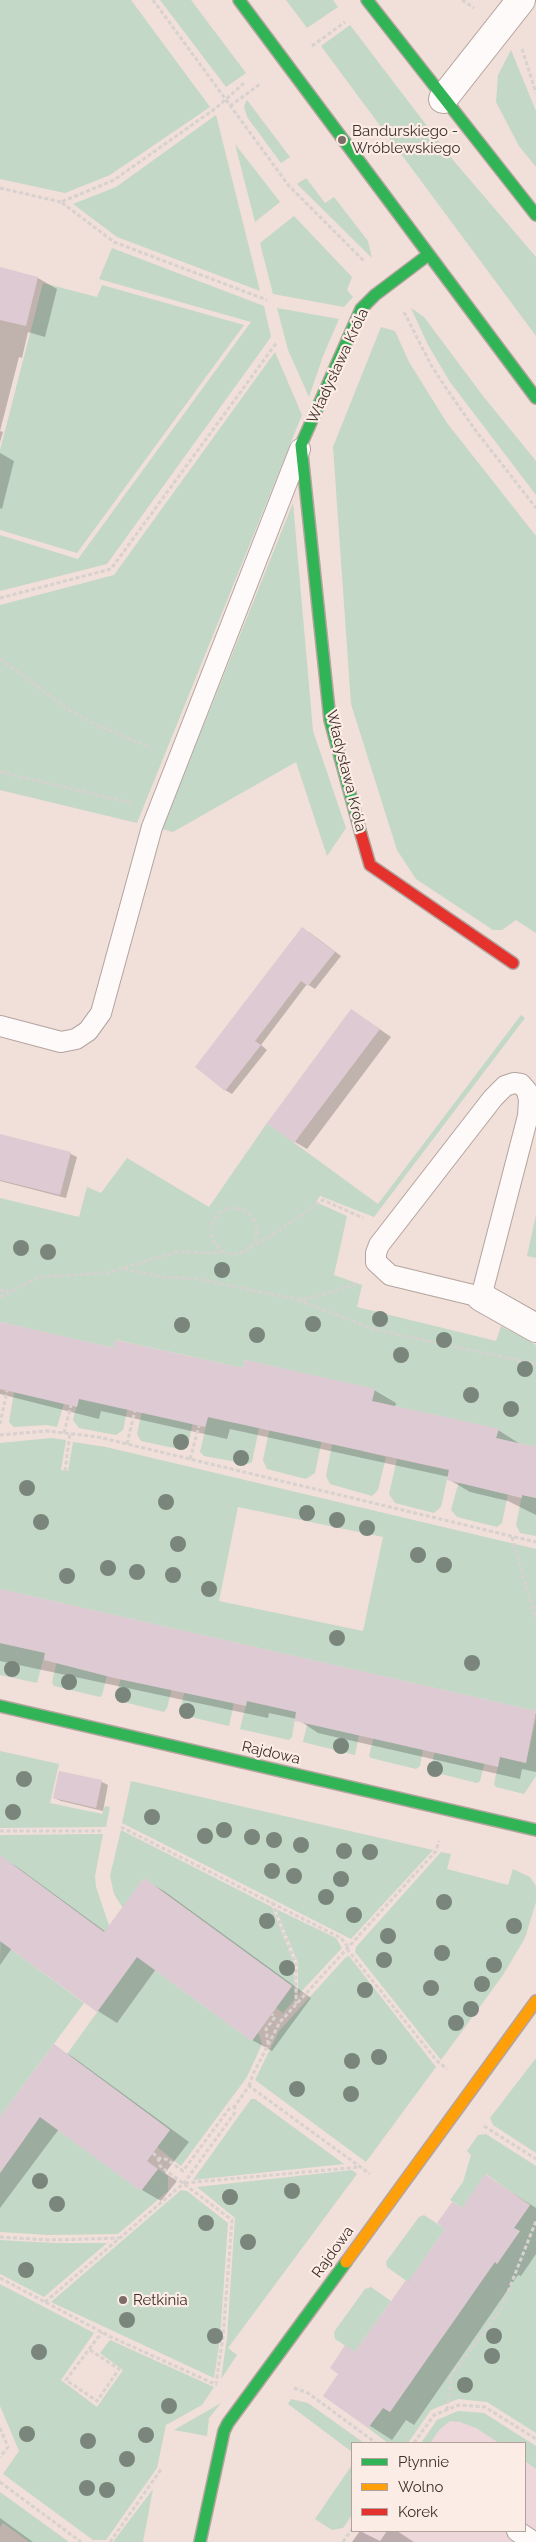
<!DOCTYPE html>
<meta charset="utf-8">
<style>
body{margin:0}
#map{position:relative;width:536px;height:2542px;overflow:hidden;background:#f1dfd9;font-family:Raleway,sans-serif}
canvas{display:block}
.legend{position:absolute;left:351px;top:2442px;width:175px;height:90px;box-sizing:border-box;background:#fcece6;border:1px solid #b0a19b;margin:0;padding:6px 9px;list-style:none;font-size:15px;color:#3f302a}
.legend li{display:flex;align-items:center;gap:10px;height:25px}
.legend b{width:25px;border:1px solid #b0a19b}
</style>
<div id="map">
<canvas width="536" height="2542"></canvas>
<ul class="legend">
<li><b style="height:6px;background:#30b455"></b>Płynnie</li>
<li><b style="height:6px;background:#ff9f0a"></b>Wolno</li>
<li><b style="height:6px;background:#e5322d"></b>Korek</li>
</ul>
</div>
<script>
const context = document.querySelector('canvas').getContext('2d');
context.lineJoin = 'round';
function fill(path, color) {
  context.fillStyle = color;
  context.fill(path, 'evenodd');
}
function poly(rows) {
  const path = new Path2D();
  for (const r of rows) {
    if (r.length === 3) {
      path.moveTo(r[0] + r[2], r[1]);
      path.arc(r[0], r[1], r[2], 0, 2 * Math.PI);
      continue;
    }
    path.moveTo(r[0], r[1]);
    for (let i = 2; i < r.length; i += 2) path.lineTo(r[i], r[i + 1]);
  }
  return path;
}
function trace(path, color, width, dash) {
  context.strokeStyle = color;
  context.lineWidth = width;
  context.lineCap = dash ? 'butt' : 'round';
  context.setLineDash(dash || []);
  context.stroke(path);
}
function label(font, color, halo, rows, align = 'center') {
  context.font = font + ' Raleway,sans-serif';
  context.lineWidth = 4.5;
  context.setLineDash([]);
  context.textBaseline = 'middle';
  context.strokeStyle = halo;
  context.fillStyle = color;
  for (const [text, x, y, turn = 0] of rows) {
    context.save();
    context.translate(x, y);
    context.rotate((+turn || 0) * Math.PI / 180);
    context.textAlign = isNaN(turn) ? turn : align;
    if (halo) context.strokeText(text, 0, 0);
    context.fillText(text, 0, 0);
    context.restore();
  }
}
const commercial = poly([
 [458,2411,484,2413,536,2449,536,2542,352,2542,360,2531,525,2531,525,2443,421,2443,437,2420]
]);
const green = poly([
 [0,0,131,0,210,107,110,175,65,193,0,179],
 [160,0,191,0,246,73,226,87],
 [286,0,333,0,338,7,307,28],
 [350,25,453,160,536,257,536,336,321,46],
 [511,50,536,111,536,167,519,146,496,102,498,75],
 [247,100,290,157,281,163,247,117,244,106],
 [216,115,260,291,117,237,73,204,116,187],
 [235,144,280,202,255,222],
 [306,178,325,203,334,197,368,241,372,258,297,184],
 [294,216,352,277,347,290,353,297,344,307,273,294,260,243],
 [112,248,264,306,271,337,107,564,0,591,0,535,78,559,251,322,99,279],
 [43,283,97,297,102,285,244,325,77,553,0,530,0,450],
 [277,308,339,319,323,356,309,397,288,350],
 [411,308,424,317,483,396,536,461,536,495,450,382,428,345],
 [381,327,395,331,409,362,447,423,536,536,536,933,516,920,502,930,493,930,416,879,397,850,351,704,333,447],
 [275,352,302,415,137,823,0,790,0,605,114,575],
 [293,503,313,731,346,828,327,856,296,762,173,832,162,829],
 [521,1015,525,1018,374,1217,320,1196,316,1202,347,1216,334,1275,362,1285,357,1307,496,1341,501,1326,536,1345,536,1447,496,1438,498,1429,372,1401,374,1389,245,1360,243,1368,116,1340,114,1348,0,1322,0,1198,79,1217,87,1187,101,1193,127,1158,209,1207,267,1123,378,1204],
 [536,1215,536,1258,527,1256],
 [14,1392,67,1393,57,1427,47,1425,14,1427,9,1422],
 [79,1397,130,1398,123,1430,116,1435,79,1428,73,1420],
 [144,1402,195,1413,188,1446,183,1450,141,1441,137,1434],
 [208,1417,234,1423,261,1419,252,1462,248,1464,204,1456,200,1452],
 [271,1422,323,1434,315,1473,306,1479,267,1469,263,1460],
 [334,1435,364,1442,362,1451,386,1457,378,1490,372,1496,330,1484,326,1476],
 [51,1438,66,1440,61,1470,68,1471,73,1442,106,1447,536,1549,536,1711,0,1589,0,1443],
 [238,1507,383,1537,363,1631,219,1601],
 [397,1459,449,1470,441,1507,434,1513,395,1503,389,1494],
 [461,1474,486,1479,484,1489,508,1494,502,1523,497,1527,457,1517,451,1510],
 [522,1495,536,1498,536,1536,520,1533,516,1525],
 [0,1643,45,1653,37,1683,0,1675],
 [58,1657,109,1668,102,1695,100,1697,54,1686,52,1682],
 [123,1670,174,1681,167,1708,164,1712,120,1701,116,1696],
 [186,1686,235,1698,229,1726,182,1715,180,1710],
 [247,1701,296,1712,292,1737,289,1740,240,1729],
 [310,1713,361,1725,355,1755,303,1742],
 [536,1719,536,1776,524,1794,496,1787,494,1784,500,1757,526,1763],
 [376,1728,425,1739,420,1766,416,1769,371,1758,369,1756],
 [437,1743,487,1754,480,1781,477,1783,433,1772,431,1767],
 [0,1751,59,1764,50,1803,102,1814,105,1806,110,1807,106,1827,0,1828],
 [131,1781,433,1850,351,1939,122,1823],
 [121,1830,272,1907,294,1963,295,1999,283,2013,276,2008,292,1986,144,1878,127,1901,124,1910,114,1894,110,1876],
 [103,1834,95,1876,96,1887,111,1931,117,1941,0,1856,0,1835],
 [441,1852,451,1854,447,1869,508,1885,513,1869,530,1877,536,1886,536,1902,525,1938,503,1975,441,2060,355,1952,356,1947],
 [276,1909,336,1938,342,1948,298,1995,298,1963],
 [0,1941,84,2003,0,2117],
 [349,1956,436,2067,366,2162,255,2080,279,2031,346,1957],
 [137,1957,252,2041,258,2032,262,2044,247,2077,181,2166,157,2147,170,2130,67,2054],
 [536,2058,536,2153,493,2125,490,2118],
 [251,2099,255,2099,344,2164,193,2180],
 [27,2107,141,2191,158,2169,168,2176,168,2191,118,2234,49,2235,0,2232,0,2173,24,2140],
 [486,2134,536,2166,536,2433,487,2402,458,2399,431,2410,408,2443,388,2443,368,2428,383,2408,390,2412,414,2378,408,2373,436,2334,442,2338,466,2304,489,2258,497,2264,520,2231,514,2228,530,2205,486,2174,462,2208,450,2200,463,2182,471,2155,467,2151,478,2135],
 [352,2170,357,2174,228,2348,237,2355,221,2379,227,2338,235,2218,197,2187],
 [181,2190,187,2191,228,2223,220,2339,214,2378,51,2302],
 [424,2215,445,2229,408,2282,387,2267,386,2262,419,2217],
 [0,2240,54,2243,107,2243,44,2297,0,2274],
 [0,2284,94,2333,61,2380,97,2407,123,2370,100,2353,110,2340,214,2387,202,2405,166,2425,157,2468,106,2540,93,2540,3,2474,19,2451,0,2406],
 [371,2287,391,2301,355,2352,335,2339,334,2332,365,2289],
 [291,2399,308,2403,364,2443,352,2443,352,2452,288,2404],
 [221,2403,209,2418,207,2436,174,2430],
 [458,2411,484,2413,536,2446,536,2469,525,2461,525,2443,499,2443,476,2428,460,2422,450,2421,440,2429,430,2443,421,2443,437,2420],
 [352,2465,352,2515,343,2528,332,2530,315,2519],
 [153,2489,143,2542,113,2542],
 [0,2492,69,2542,29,2542,3,2523,0,2527]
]);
const shadow = poly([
 [0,269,38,278,57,289,45,337,28,332,22,358,19,357,0,431,3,432,0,442],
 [0,453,14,461,2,509,0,508],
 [309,932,341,956,315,989,307,984,261,1045,267,1050,232,1094,225,1090],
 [352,1010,391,1037,307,1149,295,1142],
 [0,1135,71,1154,77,1157,66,1198,0,1181],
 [0,1323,115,1349,374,1390,396,1403,395,1407,498,1430,520,1444,536,1448,536,1515,508,1501,470,1492,448,1479,449,1477,230,1429,227,1439,101,1411,99,1419,0,1394],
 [0,1590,536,1713,536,1772,522,1769,520,1779,318,1733,297,1719,269,1713,268,1718,0,1661],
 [60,1772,102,1782,108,1785,103,1811,61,1801,54,1798],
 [1,1857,20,1869,106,1932,144,1880,164,1891,311,1998,272,2051,252,2040,156,1969,117,2023,98,2011,12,1948,0,1965],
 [54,2046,73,2057,189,2142,165,2173,177,2181,161,2201,142,2190,59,2129,0,2208,0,2119],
 [486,2176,536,2208,536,2254,521,2276,518,2275,414,2425,406,2420,392,2440,324,2396],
 [0,2518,33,2542,0,2542],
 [360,2531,380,2541,387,2531,397,2531,414,2542,352,2542]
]);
const building = poly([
 [0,267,38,277,26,326,0,320],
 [302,927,335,952,308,986,301,981,255,1041,261,1045,225,1091,195,1067],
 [351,1009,380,1029,294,1143,267,1123],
 [0,1134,71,1152,60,1195,0,1180],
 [0,1322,114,1348,115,1340,243,1368,245,1360,375,1389,372,1401,499,1429,496,1438,536,1447,536,1498,522,1495,522,1498,447,1480,449,1470,208,1417,205,1427,79,1399,77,1407,0,1389],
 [0,1589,536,1711,526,1763,500,1757,498,1767,295,1721,296,1712,247,1701,246,1706,114,1678,44,1660,45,1653,0,1643],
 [59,1771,102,1780,96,1808,53,1798],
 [0,1855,104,1932,144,1878,292,1986,252,2041,137,1957,97,2012,0,1941],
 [54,2044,170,2130,147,2161,158,2169,141,2191,40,2117,0,2173,0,2117],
 [485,2174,530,2205,514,2228,520,2231,497,2264,495,2262,390,2412,383,2408,368,2428,323,2396,338,2374,330,2368,345,2345,355,2352,406,2280,408,2282,445,2229,437,2223,452,2202,462,2208]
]);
const path = poly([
 [153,0,289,186,365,262],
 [462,0,474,8],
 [312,46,345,22],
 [522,49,536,93],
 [244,83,216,108,114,180,61,202,114,242,267,300],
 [230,106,260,84],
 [0,188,61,202],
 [404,312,431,365,446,388,476,431,536,508],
 [0,598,111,569,277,342],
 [0,659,70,711,97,725,151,748],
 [0,772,132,803],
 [234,1231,23],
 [250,1247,271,1236,323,1200,363,1218],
 [124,1269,163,1277,198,1279,295,1299,312,1298,356,1284],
 [0,1290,8,1291],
 [0,1297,40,1277,107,1273,176,1252,215,1253,223,1251],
 [298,1300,376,1330,536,1364],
 [0,1424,7,1391],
 [64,1433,71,1405],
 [0,1435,47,1431,98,1437,536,1542],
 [127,1444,135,1410],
 [190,1459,199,1426],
 [65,1471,70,1433],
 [512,1537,536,1620],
 [121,1827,341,1938,348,1947],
 [0,1831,101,1831],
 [272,1902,296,1964,296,2004],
 [347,1949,437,2061,447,2069],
 [268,2044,266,2029,275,2017,272,2014],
 [249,2086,253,2074,280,2022,436,1851,439,1841],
 [484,2126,536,2159],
 [153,2153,158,2158,166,2159,183,2171,229,2109,235,2106,249,2086,370,2174],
 [158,2158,160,2166,232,2220,223,2337,216,2383],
 [185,2183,360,2167],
 [0,2237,50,2240,119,2238],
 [0,2278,111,2337,217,2385],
 [45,2302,184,2183,234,2114,235,2107],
 [90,2350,119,2369,97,2401,66,2380,102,2332],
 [294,2388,308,2393,376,2443],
 [447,2410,451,2376,502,2307,536,2221],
 [0,2428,8,2447,0,2457],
 [414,2443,434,2415,459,2405,485,2407,536,2439],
 [0,2482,81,2542],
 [110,2542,162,2468],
 [343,2542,352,2529]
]);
const lane = poly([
 [0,1026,61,1042,76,1039,88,1031,101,1013,152,827,300,449],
 [514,1083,521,1084,527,1091,529,1100,528,1116,481,1297,390,1275,376,1262,376,1253,379,1245,493,1098,505,1086,514,1083],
 [517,2531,534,2542]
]);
const street = poly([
 [443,99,521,0],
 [481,1297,536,1328]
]);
const fast = poly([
 [239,0,536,398],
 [367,0,536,215],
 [361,834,330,720,301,445,361,309,375,295,428,255],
 [0,1706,536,1830],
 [200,2542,224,2431,228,2423,346,2262]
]);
const slow = poly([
 [346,2262,536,2001]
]);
const jam = poly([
 [361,834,370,865,513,963]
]);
const trees = [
 [21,1248],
 [48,1252],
 [222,1270],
 [380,1319],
 [313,1324],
 [182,1325],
 [257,1335],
 [444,1340],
 [401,1355],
 [525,1369],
 [471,1395],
 [511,1409],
 [181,1442],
 [241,1458],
 [27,1488],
 [166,1502],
 [307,1513],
 [337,1520],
 [41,1522],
 [367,1528],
 [178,1544],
 [418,1555],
 [444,1565],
 [108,1568],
 [137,1572],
 [173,1575],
 [67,1576],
 [209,1589],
 [337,1638],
 [472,1663],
 [12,1669],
 [69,1682],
 [123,1695],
 [187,1711],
 [341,1746],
 [435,1769],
 [24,1779],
 [13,1812],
 [152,1817],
 [224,1830],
 [205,1836],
 [252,1837],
 [274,1840],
 [301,1845],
 [344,1851],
 [370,1852],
 [272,1871],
 [294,1876],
 [341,1879],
 [326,1897],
 [444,1902],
 [354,1915],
 [267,1921],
 [514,1926],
 [388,1936],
 [442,1953],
 [384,1960],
 [494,1965],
 [287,1968],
 [482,1984],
 [431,1988],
 [365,1990],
 [471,2009],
 [456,2023],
 [379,2057],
 [352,2061],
 [297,2089],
 [351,2094],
 [40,2181],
 [292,2191],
 [230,2197],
 [57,2204],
 [206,2223],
 [248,2242],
 [26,2270],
 [127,2320],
 [215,2336],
 [494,2336],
 [39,2352],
 [492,2356],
 [465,2385],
 [169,2406],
 [27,2434],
 [146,2435],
 [88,2441],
 [127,2459],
 [87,2488],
 [107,2490]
];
const markers = [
 [342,140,5,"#7d6d67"],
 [123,2300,5,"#7d6d67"]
];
const poiNames = [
 ["Bandurskiego -",352,131],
 ["Wróblewskiego",352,148],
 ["Retkinia",133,2300]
];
const streetNames = [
 ["Władysława Króla",338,366,-65],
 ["Władysława Króla",346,771,76],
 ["Rajdowa",271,1753,13],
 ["Rajdowa",333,2252,-54]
];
fill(commercial, '#edd7da');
fill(green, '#c3d8c7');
fill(shadow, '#0003');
fill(building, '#ddcad2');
trace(lane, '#b3a49f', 22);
trace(street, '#b3a49f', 30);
trace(fast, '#b3a49f', 14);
trace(slow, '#b3a49f', 14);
trace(jam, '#b3a49f', 14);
trace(path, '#d7d1cf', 3, [4, 2.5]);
trace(lane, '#fdfaf9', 20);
trace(street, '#fdfaf9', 28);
trace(fast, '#30b455', 11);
trace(slow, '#ff9f0a', 11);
trace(jam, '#e5322d', 11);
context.fillStyle = '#7a867b';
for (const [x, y] of trees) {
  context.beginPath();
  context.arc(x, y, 8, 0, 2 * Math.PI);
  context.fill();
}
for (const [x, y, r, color] of markers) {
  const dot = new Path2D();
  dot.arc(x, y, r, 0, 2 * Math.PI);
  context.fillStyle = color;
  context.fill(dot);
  trace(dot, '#fcece6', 2);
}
label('15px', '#3f302a', '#fcece6', poiNames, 'left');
label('15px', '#3f302a', '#fcece6', streetNames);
</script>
